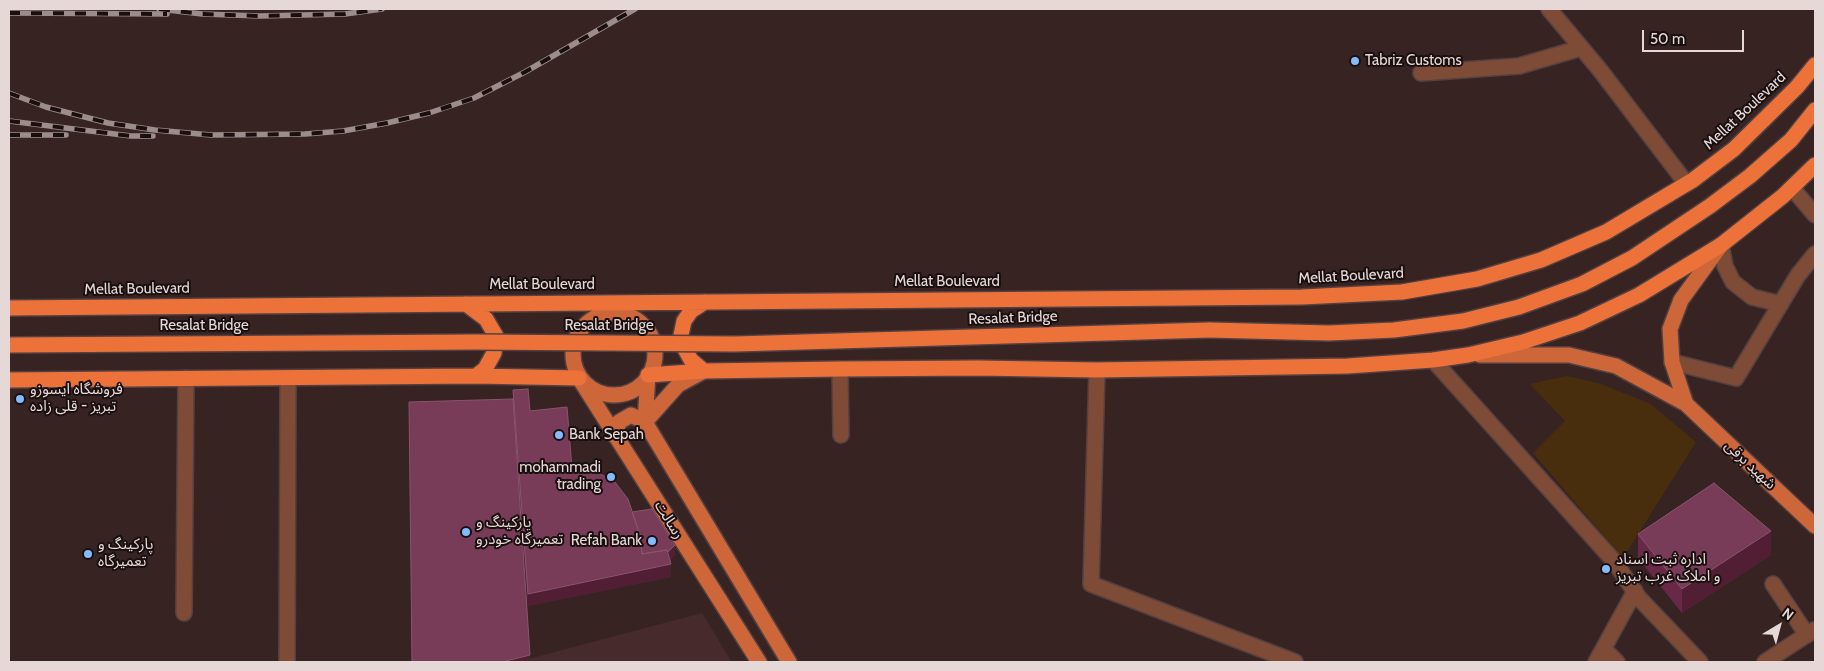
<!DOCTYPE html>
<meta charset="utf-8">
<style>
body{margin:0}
#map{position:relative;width:1824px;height:671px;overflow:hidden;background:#382323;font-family:Cabin,sans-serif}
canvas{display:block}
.frame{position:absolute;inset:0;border:10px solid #e7d8d8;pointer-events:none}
.north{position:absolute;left:1754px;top:601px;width:50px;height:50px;-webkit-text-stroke:4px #190f0f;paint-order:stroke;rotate:37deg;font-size:14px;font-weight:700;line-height:20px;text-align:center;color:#e7d8d8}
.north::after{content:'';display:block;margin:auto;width:18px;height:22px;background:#e7d8d8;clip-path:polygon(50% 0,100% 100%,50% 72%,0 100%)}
.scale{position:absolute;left:1642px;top:30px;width:102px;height:22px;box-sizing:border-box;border:2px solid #e7d8d8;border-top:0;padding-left:6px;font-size:15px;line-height:18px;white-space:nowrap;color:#e7d8d8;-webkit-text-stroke:4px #190f0f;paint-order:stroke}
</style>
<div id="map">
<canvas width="1824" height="671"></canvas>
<div class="frame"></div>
<div class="north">N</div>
<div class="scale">50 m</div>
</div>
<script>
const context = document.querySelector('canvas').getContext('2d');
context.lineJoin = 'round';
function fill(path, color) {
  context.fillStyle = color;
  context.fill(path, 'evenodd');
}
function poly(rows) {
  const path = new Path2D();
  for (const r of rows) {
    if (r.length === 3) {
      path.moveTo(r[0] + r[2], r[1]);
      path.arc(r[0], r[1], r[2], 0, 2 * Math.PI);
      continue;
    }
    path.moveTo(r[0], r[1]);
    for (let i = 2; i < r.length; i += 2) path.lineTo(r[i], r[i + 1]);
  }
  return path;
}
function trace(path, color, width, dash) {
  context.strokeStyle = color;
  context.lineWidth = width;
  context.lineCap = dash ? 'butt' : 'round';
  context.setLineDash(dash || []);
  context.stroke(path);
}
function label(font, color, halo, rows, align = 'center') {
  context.font = font + ' Cabin,"Noto Sans Arabic",sans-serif';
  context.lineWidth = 4;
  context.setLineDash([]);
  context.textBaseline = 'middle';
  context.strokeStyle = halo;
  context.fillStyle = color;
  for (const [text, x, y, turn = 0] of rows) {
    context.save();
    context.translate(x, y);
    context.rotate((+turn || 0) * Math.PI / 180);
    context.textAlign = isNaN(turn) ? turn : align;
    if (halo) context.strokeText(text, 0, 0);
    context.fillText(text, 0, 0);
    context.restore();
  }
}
const built = poly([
 [702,613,732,662,517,662]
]);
const green = poly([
 [1567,376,1598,383,1649,403,1696,442,1623,558,1533,453,1565,421,1530,384]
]);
const minor = poly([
 [1549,9,1600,70,1686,183],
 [1421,73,1519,66,1581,48],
 [1792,188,1815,215],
 [1721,245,1725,266,1733,282,1752,297,1781,304],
 [1433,360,1614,561,1639,598,1700,662],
 [1672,362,1736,378,1798,275,1815,254],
 [840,369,841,435],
 [1097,370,1091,584,1295,662],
 [1773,584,1807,635],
 [184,613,186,378],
 [1604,649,1617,662],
 [287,662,288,378],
 [1596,662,1635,591],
 [1765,662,1814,630]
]);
const major = poly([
 [614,354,41],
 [1480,355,1569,355,1616,366,1686,404,1672,362,1670,329,1681,300,1721,245],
 [648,375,645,422,789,662],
 [579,378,759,662],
 [1686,404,1815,526],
 [615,436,619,422,631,415,645,422,678,385,704,371]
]);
const highway = poly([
 [466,304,486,319,496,336,494,353,485,369,476,376],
 [9,308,1302,297,1402,292,1477,279,1541,260,1606,232,1693,180,1734,149,1797,87,1815,65],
 [1209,330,1329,333,1394,330,1463,321,1519,307,1582,284,1632,258,1710,206,1750,176,1791,140,1815,110],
 [704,371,691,360,680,340,684,321,691,311,705,302],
 [648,375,704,371,840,369,978,368,1097,370,1348,366,1433,360,1468,355,1523,342,1580,323,1639,295,1721,245,1783,196,1815,165],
 [9,380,476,376,579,378]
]);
const rail = poly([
 [159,9,202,14,260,16,345,14,382,9],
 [9,13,167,14],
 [9,93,46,107,108,123,155,130,211,135,305,134,343,131,387,123,429,113,474,98,525,72,635,9],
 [9,121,131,136,153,136],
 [9,135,66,135]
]);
const highwayBridge = poly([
 [9,345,475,342,735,344,1209,330]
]);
const wall = poly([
 [513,390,530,411,572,469,632,512,675,554,670,560,671,577,528,606,515,433,530,659,516,662,412,662,513,399],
 [1638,534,1771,555,1682,613,1638,558]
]);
const shadedWall = poly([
 [1771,531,1771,555,1682,613,1682,589],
 [675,545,675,554,667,562,667,553],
 [671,564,671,577,528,606,528,594],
 [530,655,530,659,516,662,502,662]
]);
const building = poly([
 [528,389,530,411,567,407,572,469,595,471,615,482,628,499,640,535,642,554,667,550,671,564,528,594,513,390,528,389],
 [513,399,530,655,502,662,412,662,409,402,513,399],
 [1714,483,1771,531,1682,589,1638,534,1714,483],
 [652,509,675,545,668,552,667,550,642,554,640,535,632,512,652,509]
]);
const markers = [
 [1355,61,5,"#85bbfb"],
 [20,399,5,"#85bbfb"],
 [559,435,5,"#85bbfb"],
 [611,477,5,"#85bbfb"],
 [466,532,5,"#85bbfb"],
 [652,541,5,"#85bbfb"],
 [88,554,5,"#85bbfb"],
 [1606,569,5,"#85bbfb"]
];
const poiNames = [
 ["Tabriz Customs",1365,61],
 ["فروشگاه ایسوزو",30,390],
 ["تبریز - قلی زاده",30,407],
 ["Bank Sepah",569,435],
 ["mohammadi",601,468,"right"],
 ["trading",601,485,"right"],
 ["پارکینگ و",476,523],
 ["تعمیرگاه خودرو",476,540],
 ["Refah Bank",642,541,"right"],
 ["پارکینگ و",98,545],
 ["تعمیرگاه",98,562],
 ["اداره ثبت اسناد",1616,560],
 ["و املاک غرب تبریز",1616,577]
];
const streetNames = [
 ["Mellat Boulevard",1745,111,-43],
 ["Mellat Boulevard",1351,276,-3],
 ["Mellat Boulevard",947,282],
 ["Mellat Boulevard",542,285],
 ["Mellat Boulevard",137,289,-1],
 ["Resalat Bridge",1013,318,-2],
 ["Resalat Bridge",204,326],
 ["Resalat Bridge",609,326],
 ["شهید برقی",1750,465,43],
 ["رسالت",669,520,58]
];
fill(built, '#472a2b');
fill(green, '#492e0d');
trace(minor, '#544040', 18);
trace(major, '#544040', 18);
trace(highway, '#544040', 18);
trace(minor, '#7d4b36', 15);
trace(major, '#cd673a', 15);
trace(highway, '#ed7239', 15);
trace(rail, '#9d8c8c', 5.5);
trace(rail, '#190f0f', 4, [11]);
trace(highwayBridge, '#544040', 18, []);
trace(highwayBridge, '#ed7239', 15);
fill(wall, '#6a2849');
fill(shadedWall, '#511e33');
fill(building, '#783b58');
trace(building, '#89546c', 1);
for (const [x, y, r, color] of markers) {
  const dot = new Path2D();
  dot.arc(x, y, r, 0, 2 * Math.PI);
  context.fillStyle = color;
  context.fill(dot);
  trace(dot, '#190f0f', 2);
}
label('15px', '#e7d8d8', '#190f0f', poiNames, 'left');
label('15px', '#e7d8d8', '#190f0f', streetNames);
</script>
